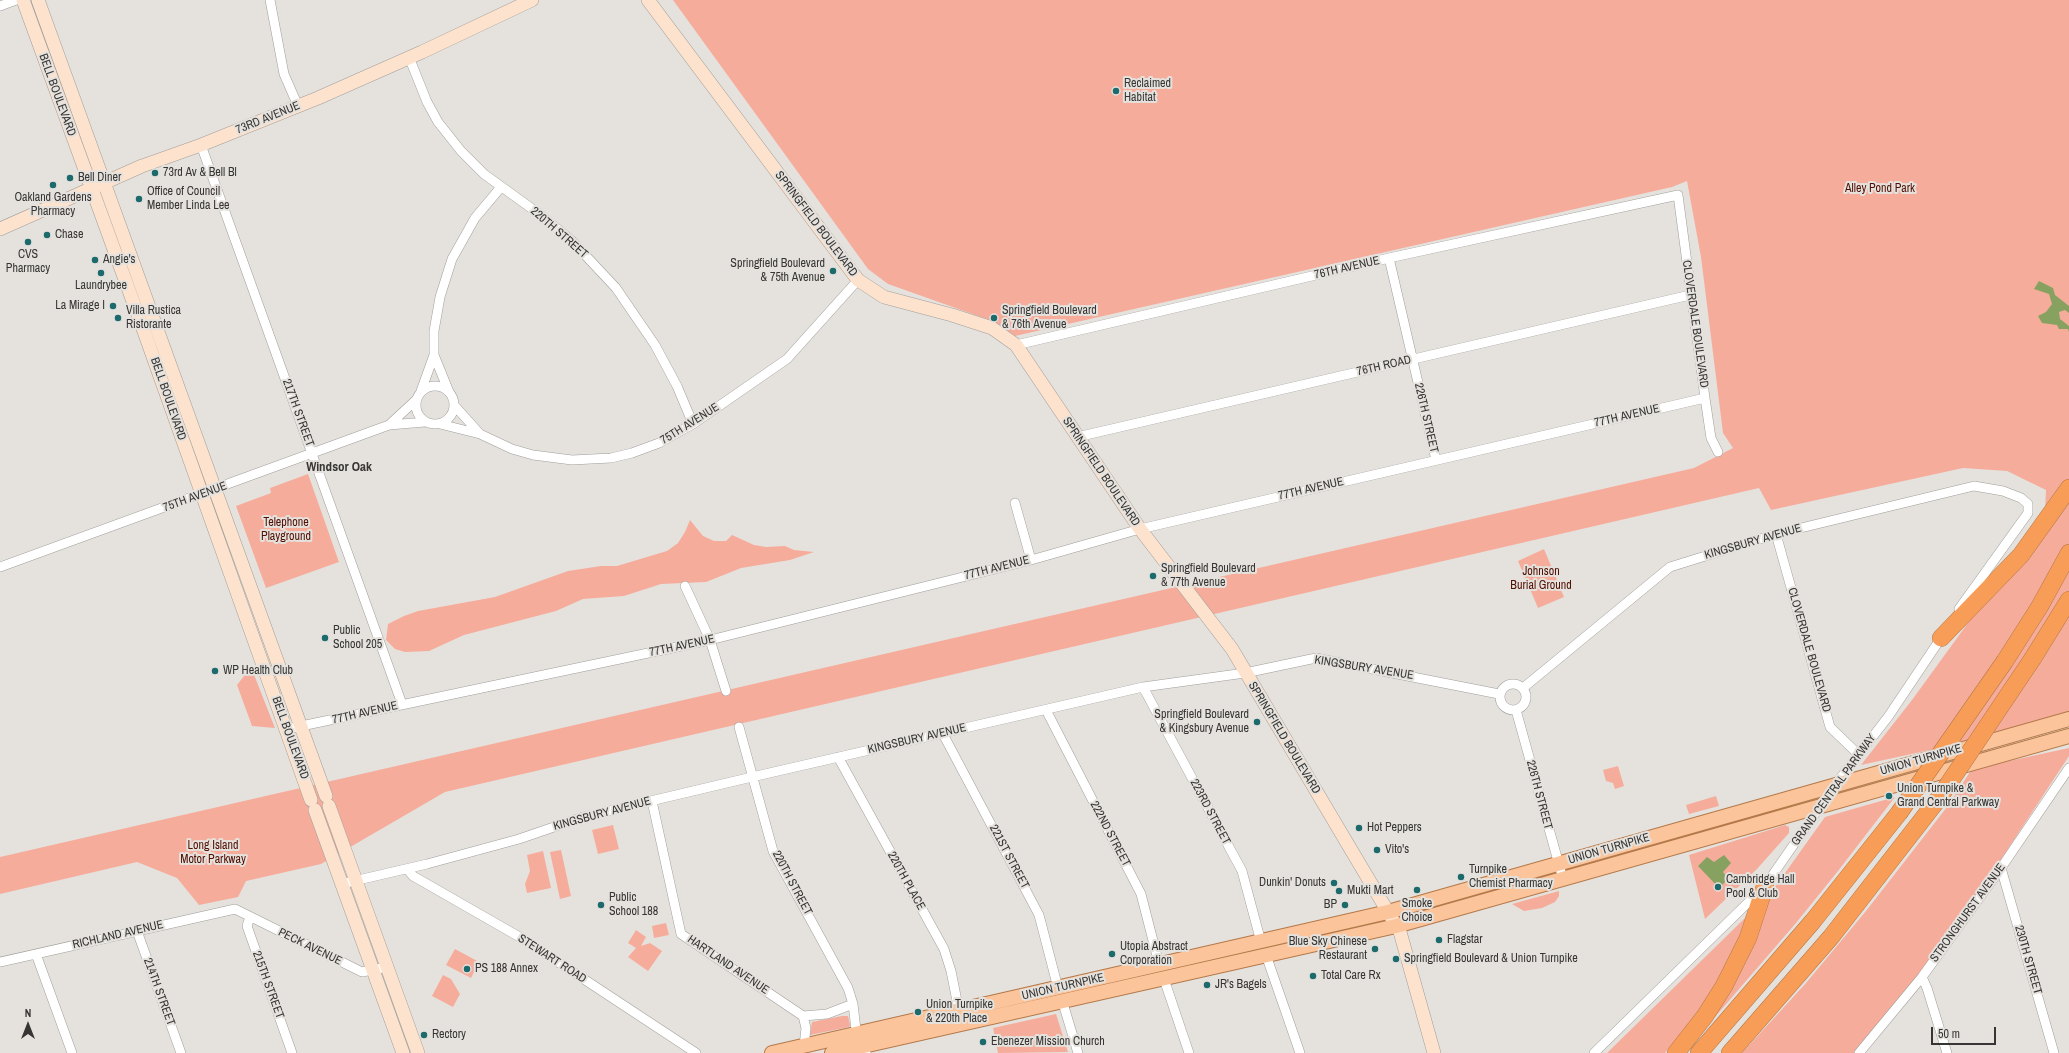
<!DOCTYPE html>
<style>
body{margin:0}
#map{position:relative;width:2069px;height:1053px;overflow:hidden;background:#e5e2de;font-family:"Archivo Narrow",sans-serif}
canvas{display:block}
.north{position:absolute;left:8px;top:1005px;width:40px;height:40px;-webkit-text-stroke:3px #e5e2de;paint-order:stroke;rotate:0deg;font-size:11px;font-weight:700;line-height:16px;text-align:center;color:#363533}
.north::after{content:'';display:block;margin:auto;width:14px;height:18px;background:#363533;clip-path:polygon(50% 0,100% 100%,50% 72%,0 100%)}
.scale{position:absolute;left:1931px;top:1027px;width:65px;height:18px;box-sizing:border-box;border:2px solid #363533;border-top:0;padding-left:5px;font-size:12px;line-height:14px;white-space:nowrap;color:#363533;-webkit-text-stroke:3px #e5e2de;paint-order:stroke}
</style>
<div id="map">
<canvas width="2069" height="1053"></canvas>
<div class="north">N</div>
<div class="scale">50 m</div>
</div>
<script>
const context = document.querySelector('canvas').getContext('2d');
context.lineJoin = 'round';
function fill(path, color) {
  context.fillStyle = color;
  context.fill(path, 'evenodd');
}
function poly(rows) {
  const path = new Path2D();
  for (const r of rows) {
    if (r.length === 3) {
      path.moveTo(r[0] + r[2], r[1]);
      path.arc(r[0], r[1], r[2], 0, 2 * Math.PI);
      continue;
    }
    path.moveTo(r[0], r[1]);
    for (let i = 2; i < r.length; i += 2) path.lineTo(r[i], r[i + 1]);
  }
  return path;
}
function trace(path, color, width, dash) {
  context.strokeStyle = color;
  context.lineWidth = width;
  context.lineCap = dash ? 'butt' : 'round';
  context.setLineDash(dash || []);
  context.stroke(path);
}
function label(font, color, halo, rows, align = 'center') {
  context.font = font + ' "Archivo Narrow",sans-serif';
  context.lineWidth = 4;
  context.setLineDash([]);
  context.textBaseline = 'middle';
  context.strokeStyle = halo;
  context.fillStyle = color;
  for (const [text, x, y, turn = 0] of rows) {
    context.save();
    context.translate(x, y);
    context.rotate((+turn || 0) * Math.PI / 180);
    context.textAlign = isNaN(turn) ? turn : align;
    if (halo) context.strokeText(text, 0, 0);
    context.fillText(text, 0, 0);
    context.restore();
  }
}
const green = poly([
 [673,0,2069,0,2069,712,1930,750,1861,765,1912,700,1981,605,2044,533,2046,490,2007,471,1963,468,1771,510,1759,488,445,792,321,864,246,881,238,897,199,905,177,878,137,862,0,894,0,857,1694,468,1733,448,1723,433,1701,257,1687,181,1672,187,1015,336,995,322,888,284,868,269],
 [308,474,339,562,266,588,236,506,271,493,270,488],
 [690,520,703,536,714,541,726,541,732,535,754,545,766,547,785,546,794,550,814,552,790,560,741,568,706,582,661,584,624,596,583,599,556,611,464,635,429,651,405,652,395,649,386,640,388,624,404,616,418,611,495,597,568,571,601,566,617,566,667,551,678,543,685,532],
 [1544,549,1564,597,1538,608,1518,561],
 [251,667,275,728,252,726,237,685],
 [2069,748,2069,756,1998,864,1910,988,1855,1053,1742,1053,1806,983,1866,911,1947,807,1972,769],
 [1618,766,1624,786,1615,789,1613,783,1606,781,1603,770],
 [1716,796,1719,806,1689,814,1686,805],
 [1895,797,1838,871,1796,923,1696,1039,1775,887,1825,817],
 [613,825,619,849,598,854,592,830],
 [1785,825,1789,827,1789,833,1757,869,1705,919,1689,855],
 [561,850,571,896,560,899,550,852],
 [543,851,551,888,527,893,525,884,530,871,527,855],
 [1559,891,1559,896,1555,902,1542,908,1524,911,1512,904],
 [1745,918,1751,919,1714,995,1665,1053,1607,1053],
 [666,923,669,935,654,938,652,926],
 [636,930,646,937,641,946,650,943,662,951,648,971,628,957,636,948,628,943],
 [455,949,479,962,471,978,446,965],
 [443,975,451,979,460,994,453,1007,432,996],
 [1056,1014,1068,1052,998,1053,993,1028],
 [842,1016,848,1016,850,1025,849,1027,810,1035,812,1022]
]);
const water = poly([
 [2039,281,2053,288,2055,295,2069,306,2069,313,2065,310,2059,312,2060,319,2069,326,2069,332,2068,329,2059,329,2057,325,2042,323,2038,316,2046,312,2052,304,2049,294,2034,289],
 [1724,855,1731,863,1723,872,1728,879,1719,888,1698,866,1707,857,1714,862]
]);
const street = poly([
 [270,0,284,74,298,106],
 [0,6,16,0],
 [409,57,427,102,438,122,461,151,484,174,542,216,571,240,616,288,655,345,677,386,693,424],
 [201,145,402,704],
 [1389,258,1436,460],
 [1016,345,1389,258,1678,195,1705,398,1711,438,1718,452],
 [434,355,434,331,440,297,452,259,475,218,501,187],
 [435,405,19],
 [421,391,434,355,449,392],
 [416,400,389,425,425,422],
 [440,424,480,434,454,405],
 [480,434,512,449,533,455,572,460,611,458,632,453,659,443,693,424,787,359,858,280],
 [1077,437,1690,295],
 [1015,503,1031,560],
 [1776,534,1830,727,1859,755],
 [0,567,389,425],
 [685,586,710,640,726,691],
 [1513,697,13],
 [1143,687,1242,871,1261,942],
 [1523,688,1670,567,1776,534,1974,486,2003,491,2021,498,2028,504,2028,513,1959,609],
 [1046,710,1141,894,1159,964],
 [1516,710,1563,879],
 [739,727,773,851,848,988,853,1004,858,1047,866,1053],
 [287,729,710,640,1031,560,1140,529,1705,398],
 [943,734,1039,915,1058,988],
 [838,757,944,949,951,971,959,1011],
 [652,801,681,934,803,1016,806,1028,804,1046],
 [2001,868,2054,1053],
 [407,869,413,876,523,939,696,1053],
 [341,884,427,864,519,839,583,817,752,777,1143,687,1245,673,1316,658,1499,694],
 [250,917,247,926,292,1053],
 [137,931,181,1053],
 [36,954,72,1053],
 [1266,955,1300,1053],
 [0,962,235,909,362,972,387,967],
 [1922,977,1927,988,1947,1053],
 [1164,979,1189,1053],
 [1062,1000,1078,1053],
 [803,1016,827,1014,853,1004],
 [1594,1053,1765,886,1835,785,1888,717,1943,635],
 [1859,1053,1922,977,2001,868,2069,768]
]);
const secondary = poly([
 [23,0,146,337,311,800],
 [38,0,326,796],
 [648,0,858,280,884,297,952,315,992,328,1016,345,1140,529,1232,649,1350,848,1400,932,1434,1053],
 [0,229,142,166,201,145,318,98,422,52,532,0],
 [329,806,418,1053],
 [315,810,403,1053]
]);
const primary = poly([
 [772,1053,1388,912,2069,719],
 [832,1053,1396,926,2069,736]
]);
const highway = poly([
 [1941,638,2021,555,2069,488],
 [2033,658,2069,600],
 [2005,661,2040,606,2069,553],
 [1676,1053,1705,1016,1724,986,1748,938,1765,886],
 [1699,1053,1813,921,1899,813],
 [1730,1053,1831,937,1939,798]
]);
const highwayBridge = poly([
 [1939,798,2033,658],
 [1899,813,2005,661]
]);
const markers = [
 [1116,91,4,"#1d6a6c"],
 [155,173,4,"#1d6a6c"],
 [70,178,4,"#1d6a6c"],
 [53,185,4,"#1d6a6c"],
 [139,199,4,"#1d6a6c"],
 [47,235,4,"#1d6a6c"],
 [28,242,4,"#1d6a6c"],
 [95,260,4,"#1d6a6c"],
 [833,271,4,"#1d6a6c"],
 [101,273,4,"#1d6a6c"],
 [113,306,4,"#1d6a6c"],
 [118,318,4,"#1d6a6c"],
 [994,318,4,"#1d6a6c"],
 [1153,576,4,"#1d6a6c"],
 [325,638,4,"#1d6a6c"],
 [215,671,4,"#1d6a6c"],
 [1257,722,4,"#1d6a6c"],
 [1889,796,4,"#1d6a6c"],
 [1359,828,4,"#1d6a6c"],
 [1377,850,4,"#1d6a6c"],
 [1461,877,4,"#1d6a6c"],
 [1334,883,4,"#1d6a6c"],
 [1718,887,4,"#1d6a6c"],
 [1417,890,4,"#1d6a6c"],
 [1339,891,4,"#1d6a6c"],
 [601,905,4,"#1d6a6c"],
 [1345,905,4,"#1d6a6c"],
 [1439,940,4,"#1d6a6c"],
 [1375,949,4,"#1d6a6c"],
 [1112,954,4,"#1d6a6c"],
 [1396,959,4,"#1d6a6c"],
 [467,969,4,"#1d6a6c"],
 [1313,976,4,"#1d6a6c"],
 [1207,985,4,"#1d6a6c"],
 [918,1012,4,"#1d6a6c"],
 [424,1035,4,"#1d6a6c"],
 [983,1042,4,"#1d6a6c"]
];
const poiNames = [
 ["Reclaimed",1124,84],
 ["Habitat",1124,98],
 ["73rd Av & Bell Bl",163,173],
 ["Bell Diner",78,178],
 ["Office of Council",147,192],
 ["Member Linda Lee",147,206],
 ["Oakland Gardens",53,198,"center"],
 ["Pharmacy",53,212,"center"],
 ["Chase",55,235],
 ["CVS",28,255,"center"],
 ["Pharmacy",28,269,"center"],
 ["Angie's",103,260],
 ["Springfield Boulevard",825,264,"right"],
 ["& 75th Avenue",825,278,"right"],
 ["Laundrybee",101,286,"center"],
 ["La Mirage I",105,306,"right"],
 ["Villa Rustica",126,311],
 ["Ristorante",126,325],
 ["Springfield Boulevard",1002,311],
 ["& 76th Avenue",1002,325],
 ["Springfield Boulevard",1161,569],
 ["& 77th Avenue",1161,583],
 ["Public",333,631],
 ["School 205",333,645],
 ["WP Health Club",223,671],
 ["Springfield Boulevard",1249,715,"right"],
 ["& Kingsbury Avenue",1249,729,"right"],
 ["Union Turnpike &",1897,789],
 ["Grand Central Parkway",1897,803],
 ["Hot Peppers",1367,828],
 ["Vito's",1385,850],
 ["Turnpike",1469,870],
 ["Chemist Pharmacy",1469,884],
 ["Cambridge Hall",1726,880],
 ["Pool & Club",1726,894],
 ["Dunkin' Donuts",1326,883,"right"],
 ["Mukti Mart",1347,891],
 ["Public",609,898],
 ["School 188",609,912],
 ["Smoke",1417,904,"center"],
 ["Choice",1417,918,"center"],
 ["BP",1337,905,"right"],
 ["Flagstar",1447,940],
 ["Blue Sky Chinese",1367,942,"right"],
 ["Restaurant",1367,956,"right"],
 ["Utopia Abstract",1120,947],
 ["Corporation",1120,961],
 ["Springfield Boulevard & Union Turnpike",1404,959],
 ["PS 188 Annex",475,969],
 ["Total Care Rx",1321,976],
 ["JR's Bagels",1215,985],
 ["Union Turnpike",926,1005],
 ["& 220th Place",926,1019],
 ["Rectory",432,1035],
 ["Ebenezer Mission Church",991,1042]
];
const streetNames = [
 ["BELL BOULEVARD",57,95,70],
 ["73RD AVENUE",268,118,-22],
 ["SPRINGFIELD BOULEVARD",816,224,53],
 ["220TH STREET",559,233,41],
 ["76TH AVENUE",1347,268,-13],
 ["CLOVERDALE BOULEVARD",1695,324,82],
 ["76TH ROAD",1384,366,-13],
 ["BELL BOULEVARD",168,399,71],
 ["217TH STREET",298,413,70],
 ["77TH AVENUE",1627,416,-13],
 ["226TH STREET",1426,418,77],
 ["75TH AVENUE",690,424,-32],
 ["SPRINGFIELD BOULEVARD",1101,472,56],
 ["77TH AVENUE",1311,489,-13],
 ["75TH AVENUE",195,497,-20],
 ["KINGSBURY AVENUE",1753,542,-16],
 ["77TH AVENUE",997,568,-14],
 ["77TH AVENUE",682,646,-12],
 ["CLOVERDALE BOULEVARD",1809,650,74],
 ["KINGSBURY AVENUE",1364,668,9],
 ["77TH AVENUE",365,713,-13],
 ["BELL BOULEVARD",290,738,70],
 ["SPRINGFIELD BOULEVARD",1284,738,59],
 ["KINGSBURY AVENUE",917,739,-13],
 ["UNION TURNPIKE",1921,760,-16],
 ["GRAND CENTRAL PARKWAY",1834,790,-54],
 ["226TH STREET",1539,795,75],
 ["223RD STREET",1210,812,62],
 ["KINGSBURY AVENUE",602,814,-15],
 ["222ND STREET",1110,834,62],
 ["UNION TURNPIKE",1609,849,-16],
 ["221ST STREET",1009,857,62],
 ["220TH PLACE",906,881,61],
 ["220TH STREET",792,883,62],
 ["STRONGHURST AVENUE",1968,913,-54],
 ["RICHLAND AVENUE",118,935,-13],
 ["PECK AVENUE",310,947,26],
 ["STEWART ROAD",552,959,33],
 ["230TH STREET",2028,960,74],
 ["HARTLAND AVENUE",728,965,34],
 ["215TH STREET",268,985,70],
 ["UNION TURNPIKE",1063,987,-13],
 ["214TH STREET",159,992,70]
];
const parkNames = [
 ["Alley Pond Park",1880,189],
 ["Telephone",286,523],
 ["Playground",286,537],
 ["Johnson",1541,572],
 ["Burial Ground",1541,586],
 ["Long Island",213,846],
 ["Motor Parkway",213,860]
];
const neighbourhoodNames = [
 ["Windsor Oak",339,468]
];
fill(green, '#f6ac9b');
fill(water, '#87a260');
trace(street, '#a09e9a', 10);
trace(secondary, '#a09e9a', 14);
trace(primary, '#b4794a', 16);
trace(highway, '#b4794a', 18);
trace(street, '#fff', 9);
trace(secondary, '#fde2cd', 13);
trace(primary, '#fbc49a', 14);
trace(highway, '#f89d57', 17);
trace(highwayBridge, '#b4794a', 18, []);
trace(highwayBridge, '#f89d57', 17);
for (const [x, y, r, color] of markers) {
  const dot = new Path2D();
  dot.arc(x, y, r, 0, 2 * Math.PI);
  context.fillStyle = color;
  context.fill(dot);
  trace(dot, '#e5e2de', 1.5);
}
label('12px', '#363533', '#e5e2de', poiNames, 'left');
label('12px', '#363533', '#e5e2de', streetNames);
label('12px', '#510e02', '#e5e2de', parkNames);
label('bold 13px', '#383632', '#e5e2de', neighbourhoodNames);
</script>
